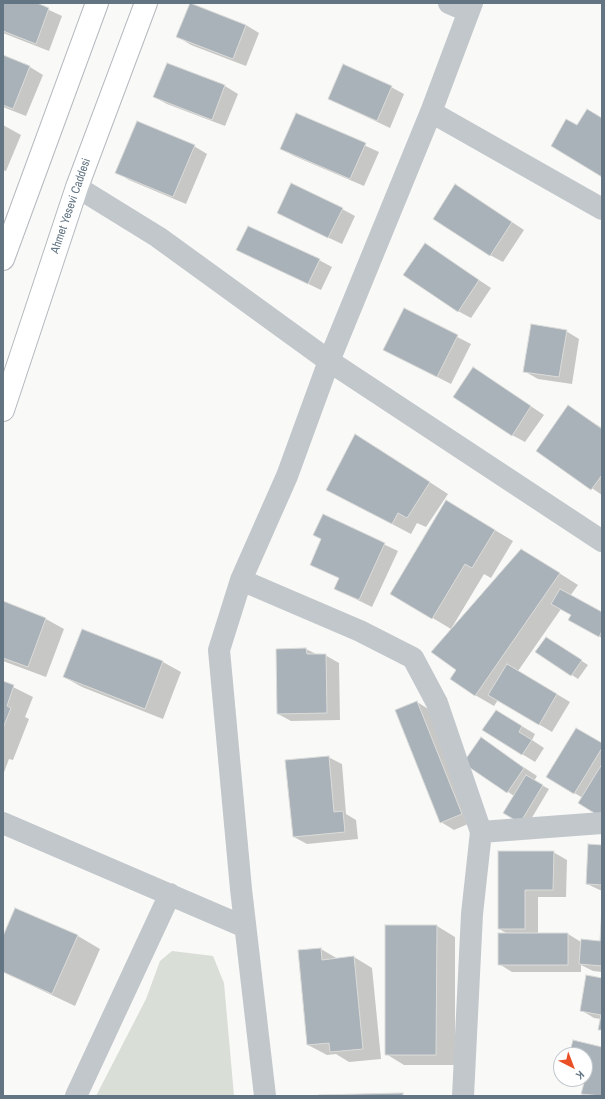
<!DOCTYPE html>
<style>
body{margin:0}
#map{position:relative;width:605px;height:1099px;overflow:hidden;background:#f9f9f7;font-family:"Archivo Narrow",sans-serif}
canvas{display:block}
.frame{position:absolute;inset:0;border:4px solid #637583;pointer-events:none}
.north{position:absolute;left:553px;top:1047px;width:40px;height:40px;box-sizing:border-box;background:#fff;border:1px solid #c1c8cd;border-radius:50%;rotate:138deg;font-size:11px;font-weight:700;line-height:16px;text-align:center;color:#637583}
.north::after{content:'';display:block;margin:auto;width:14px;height:18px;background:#ea5026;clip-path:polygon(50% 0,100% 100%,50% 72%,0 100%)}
</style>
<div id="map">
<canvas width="605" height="1099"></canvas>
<div class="frame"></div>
<div class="north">K</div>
</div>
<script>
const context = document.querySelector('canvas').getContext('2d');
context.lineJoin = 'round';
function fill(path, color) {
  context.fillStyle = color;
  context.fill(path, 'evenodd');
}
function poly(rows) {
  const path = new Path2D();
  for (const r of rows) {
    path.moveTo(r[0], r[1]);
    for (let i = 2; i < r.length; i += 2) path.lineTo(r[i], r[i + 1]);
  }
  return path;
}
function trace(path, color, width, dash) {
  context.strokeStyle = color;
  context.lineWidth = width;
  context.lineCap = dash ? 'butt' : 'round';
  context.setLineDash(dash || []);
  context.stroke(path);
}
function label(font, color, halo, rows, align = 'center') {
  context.font = font + ' "Archivo Narrow",sans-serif';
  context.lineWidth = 4;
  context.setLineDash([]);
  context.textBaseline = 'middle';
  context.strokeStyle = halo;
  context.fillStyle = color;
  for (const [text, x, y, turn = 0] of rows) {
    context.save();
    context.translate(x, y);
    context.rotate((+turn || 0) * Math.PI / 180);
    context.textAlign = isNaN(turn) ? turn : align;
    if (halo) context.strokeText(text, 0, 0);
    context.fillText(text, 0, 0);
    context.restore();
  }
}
const green = poly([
 [172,951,213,956,224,983,234,1096,96,1096,146,999,160,961]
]);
const shadow = poly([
 [3,3,34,3,62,16,49,51,3,33],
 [246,25,259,33,246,66,191,45,178,37],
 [3,56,30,67,43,75,26,116,3,107],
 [167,64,225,86,238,94,225,126,167,104,154,97],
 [391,87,404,94,390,128,329,99],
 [297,114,379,152,364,186,294,156,281,149],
 [3,125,21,135,6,171,3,170],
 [194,146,207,154,186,204,129,180,116,172],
 [468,193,524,230,503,262,490,255],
 [342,209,355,216,342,244,291,220],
 [425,244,491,288,471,318,458,311],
 [237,250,319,260,332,267,321,290],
 [404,310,471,344,451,384,398,357],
 [566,331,579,339,572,384,538,379,524,371],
 [474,368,544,415,525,442,512,435],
 [569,407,602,428,602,495,538,451],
 [374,446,448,494,426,527,417,523,411,534,327,490],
 [465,512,513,541,491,578,484,574,451,629,391,593],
 [324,516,398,551,372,607,335,589,340,579,311,564,322,539],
 [540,561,578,585,570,596,602,613,602,638,569,620,572,615,561,609,518,671,570,702,552,732,498,700,494,706,475,695],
 [3,602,46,619,64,629,46,677,3,661],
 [82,630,163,662,181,672,163,719,82,687,64,677],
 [553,642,588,665,578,679,537,652],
 [306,649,318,655,325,655,339,663,340,720,291,721,278,714,277,650],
 [3,682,33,697,25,717,29,719,13,760,9,759,3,775],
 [417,702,430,710,475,821,454,830,441,822],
 [510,719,535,734,532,740,544,748,535,762,522,754],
 [481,739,537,776,534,781,549,789,527,826,504,812,514,796,465,762],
 [602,744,602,816,583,798,547,777],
 [328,757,342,764,346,814,356,820,358,839,307,844,294,837],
 [602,846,602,891,587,884],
 [499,852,553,852,567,860,566,897,538,897,538,934,568,934,581,942,601,942,602,922,602,972,593,971,581,965,581,972,512,972,499,964,508,934,499,929],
 [437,926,455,937,455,1065,404,1065,386,1054],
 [78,936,100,949,75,1006,3,972,3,938],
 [321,949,338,959,354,957,372,968,381,1059,349,1062,336,1054,327,1055,308,1045],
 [602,979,602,1031,599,1029,601,1019,594,1018,581,1010],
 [602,1048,602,1096,586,1096,582,1094,585,1081,579,1079,585,1079,585,1055,571,1055]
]);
const building = poly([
 [3,3,37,3,49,8,36,44,3,31,3,3],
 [190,3,246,25,233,59,176,37,190,3],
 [3,55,30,66,13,109,3,105,3,55],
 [167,63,225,85,212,120,153,97,167,63],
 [343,64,392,86,377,121,328,99,343,64],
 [587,109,602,118,602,177,551,146,566,119,577,125,587,109],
 [296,113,366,143,350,179,280,149,296,113],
 [137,121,195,145,173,197,115,173,137,121],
 [291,183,343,208,328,238,277,213,291,183],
 [455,184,512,222,490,256,433,219,455,184],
 [248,226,320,259,308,284,236,250,248,226],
 [425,243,479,280,458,312,403,275,425,243],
 [404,308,458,335,437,377,383,350,404,308],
 [531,324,567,330,559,377,523,372,531,324],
 [473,367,531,406,512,436,453,397,473,367],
 [568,405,602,429,602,475,591,490,536,451,568,405],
 [355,434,430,482,407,518,398,513,392,524,326,490,355,434],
 [446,500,495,530,472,568,465,564,432,619,390,594,446,500],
 [323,514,385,543,359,600,334,589,339,578,310,565,321,539,313,535,323,514],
 [521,549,560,573,475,696,450,679,456,670,431,652,521,549],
 [560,589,602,612,602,631,599,637,568,620,571,615,551,604,560,589],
 [3,601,46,618,28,667,3,658,3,601],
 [82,629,163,661,145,709,63,677,82,629],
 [546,637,582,660,571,676,535,652,546,637],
 [306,648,307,654,326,654,327,713,277,714,276,649,306,648],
 [507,664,557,694,539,725,488,695,507,664],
 [3,681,14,685,7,706,11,708,3,728,3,681],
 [417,701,462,814,440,823,395,710,417,701],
 [496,710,522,726,519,732,532,740,522,755,482,730,496,710],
 [576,728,602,743,602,748,574,794,546,777,576,728],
 [481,737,524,768,507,793,463,763,481,737],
 [329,756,334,812,343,811,345,832,293,837,285,760,329,756],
 [602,764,602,812,599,816,578,803,602,764],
 [526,775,543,785,520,823,503,813,526,775],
 [588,844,602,845,602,885,586,884,588,844],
 [498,851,554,851,553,890,525,890,525,929,498,929,498,851],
 [602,907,602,966,579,964,581,939,600,941,602,907],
 [15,908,78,935,52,994,3,972,3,936,15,908],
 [385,925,437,925,436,1055,385,1055,385,925],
 [498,933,568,933,568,965,498,965,498,933],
 [321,948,322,960,354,956,363,1049,330,1052,329,1043,307,1045,298,950,321,948],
 [586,975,602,978,602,1030,598,1030,601,1015,580,1011,586,975],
 [573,1040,602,1047,602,1096,581,1094,585,1079,585,1055,569,1055,573,1040],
 [403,1093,403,1096,318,1096,318,1095,403,1093]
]);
const minor = poly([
 [449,3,468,11],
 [431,112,602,209],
 [77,187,158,237,329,361,602,541],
 [241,580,360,631,413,658,437,703,481,832,602,823],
 [3,823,245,927],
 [76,1096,170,894],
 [265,1096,241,889,219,650,241,580,287,476,329,361,431,112,472,3],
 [463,1096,472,914,481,832]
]);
const major = poly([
 [3,259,97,3],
 [3,410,77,187,146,3]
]);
const streetNames = [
 ["Ahmet Yesevi Caddesi",71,206,-71]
];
fill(green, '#d9ded6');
fill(shadow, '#0003');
fill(building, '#a9b2b9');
trace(building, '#dbdbd9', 1);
trace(major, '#b3b9be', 24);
trace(minor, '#c2c7cb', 22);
trace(major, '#fff', 22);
label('12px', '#637583', '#fff', streetNames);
</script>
